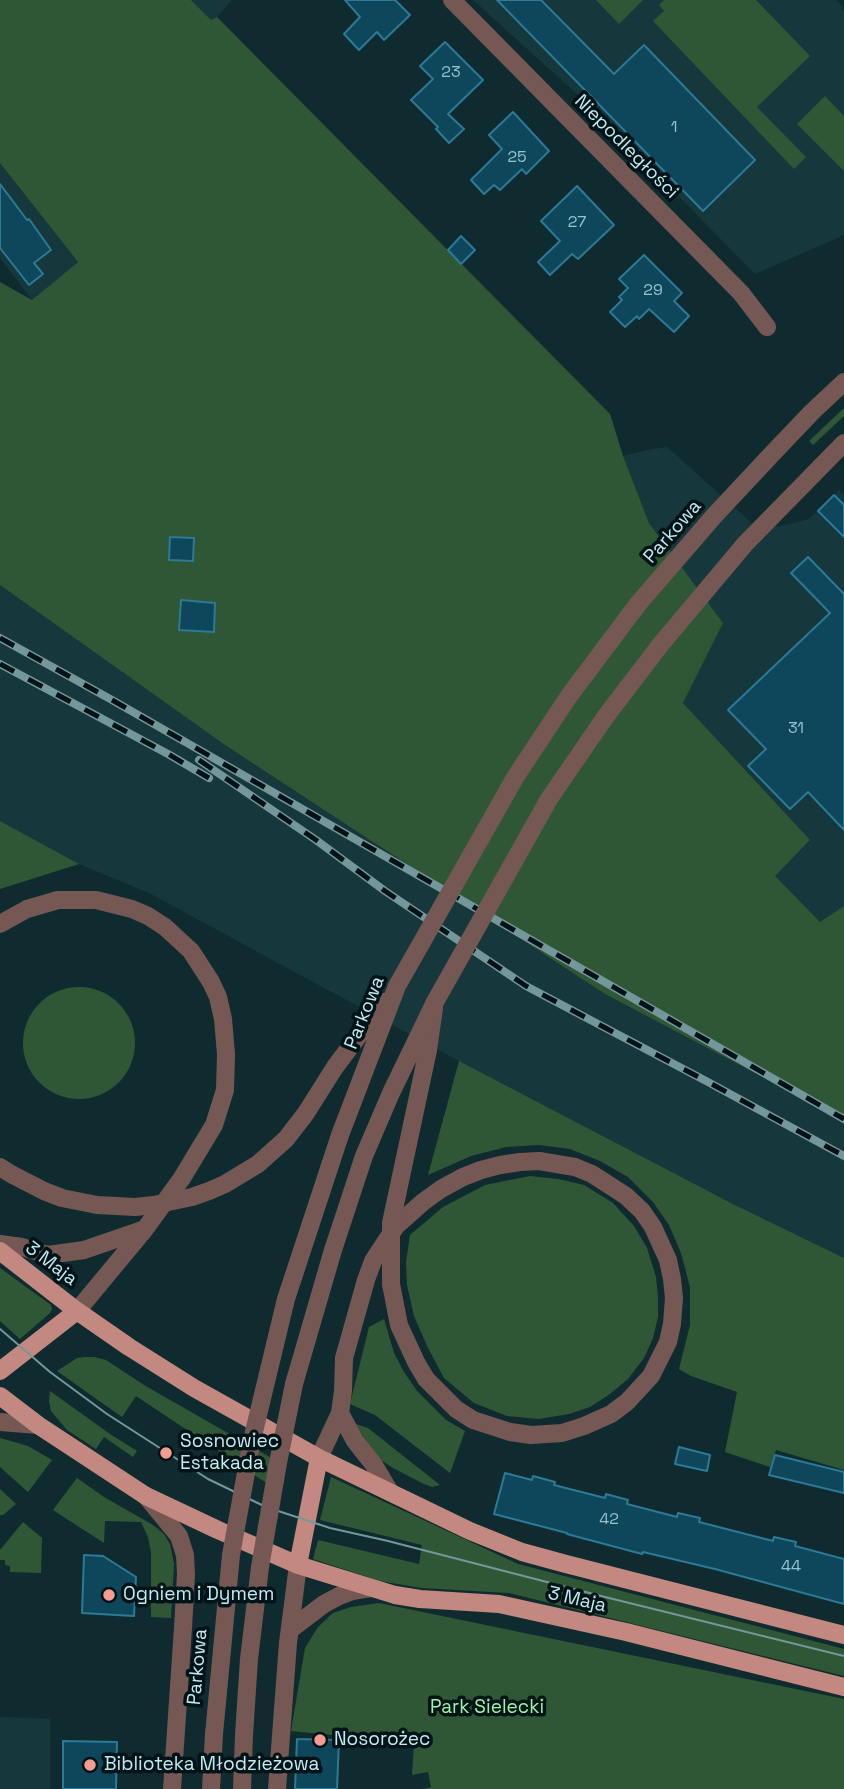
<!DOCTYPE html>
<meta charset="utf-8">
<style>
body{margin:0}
canvas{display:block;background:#0f2b2f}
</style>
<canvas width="844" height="1789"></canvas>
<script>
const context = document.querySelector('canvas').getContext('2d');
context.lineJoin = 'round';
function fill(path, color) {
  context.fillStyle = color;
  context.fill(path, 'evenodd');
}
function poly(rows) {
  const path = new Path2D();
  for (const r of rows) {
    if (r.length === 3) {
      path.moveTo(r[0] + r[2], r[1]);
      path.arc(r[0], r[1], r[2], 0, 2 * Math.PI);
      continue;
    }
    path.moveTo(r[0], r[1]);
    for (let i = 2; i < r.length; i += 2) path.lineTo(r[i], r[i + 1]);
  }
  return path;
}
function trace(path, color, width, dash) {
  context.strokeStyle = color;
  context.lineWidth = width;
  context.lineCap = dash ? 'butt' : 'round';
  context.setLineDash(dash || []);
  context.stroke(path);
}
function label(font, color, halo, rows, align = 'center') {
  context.font = font + ' "Space Grotesk",sans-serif';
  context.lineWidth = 7;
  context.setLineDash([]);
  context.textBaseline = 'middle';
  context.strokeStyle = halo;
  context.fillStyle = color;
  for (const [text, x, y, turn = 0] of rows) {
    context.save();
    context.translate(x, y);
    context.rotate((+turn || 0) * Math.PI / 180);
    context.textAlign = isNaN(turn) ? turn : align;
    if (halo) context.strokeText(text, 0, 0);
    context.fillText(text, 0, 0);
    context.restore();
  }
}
const built = poly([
 [191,0,232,0,217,17,211,20],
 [473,0,836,0,842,6,844,13,844,235,755,274,589,105],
 [0,163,78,262,32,300,0,258],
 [667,447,753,524,761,515,777,527,809,519,839,490,844,495,844,906,820,922,774,876,810,841,683,703,723,623,649,523,623,456,647,450],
 [0,585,225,745,605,994,844,1120,844,1258,733,1204,459,1061,149,893,79,864,0,821],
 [0,1717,50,1719,50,1789,0,1789]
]);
const green = poly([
 [0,0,191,0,211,20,217,17,610,414,623,456,649,523,723,623,683,703,810,840,775,876,820,922,844,906,844,1120,605,994,225,745,0,585,0,282,32,300,78,262,0,163],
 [596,0,643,0,619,24],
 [664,0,756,0,810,56,757,107,806,157,794,169,653,21,664,11,659,5],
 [825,96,844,116,844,168,843,170,797,124],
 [844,408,844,416,813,445,809,441],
 [0,821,79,864,0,889],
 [79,1043,56],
 [459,1061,733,1204,844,1258,844,1470,776,1450,770,1467,725,1452,737,1392,691,1376,679,1369,690,1325,690,1287,681,1253,669,1225,653,1202,628,1177,600,1161,570,1149,539,1145,506,1147,471,1156,428,1175],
 [530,1176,558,1179,584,1185,613,1203,634,1226,647,1248,656,1277,658,1297,658,1317,653,1338,644,1358,628,1379,610,1394,590,1407,569,1414,539,1419,507,1416,474,1403,444,1378,428,1348,414,1316,407,1285,406,1262,410,1235,443,1207,485,1185],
 [0,1268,51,1305,52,1309,50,1313,20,1339,0,1321],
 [384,1319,394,1353,404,1372,417,1391,446,1420,465,1431,450,1473,375,1415,350,1404,369,1327],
 [84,1357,94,1357,106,1360,144,1385,273,1459,268,1484,136,1396,122,1417,57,1371,77,1358],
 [50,1391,110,1434,137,1451,133,1457,104,1437,96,1449,67,1430,51,1411,49,1401],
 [356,1424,368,1428,440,1485,432,1487,424,1484,393,1468,378,1458,368,1445],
 [0,1438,28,1446,52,1460,28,1492,0,1467],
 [331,1477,518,1564,844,1649,844,1676,509,1593,421,1588,380,1581,313,1559,318,1540,419,1564,422,1545,320,1520],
 [77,1478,104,1497,153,1525,164,1534,170,1544,174,1564,171,1618,151,1617,151,1552,148,1537,141,1522,105,1521,104,1543,53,1510],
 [0,1489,16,1504,3,1515,0,1515],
 [23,1522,42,1538,41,1573,10,1572,10,1566,5,1565,5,1560,0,1560,0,1550],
 [379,1603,844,1699,844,1789,423,1789,431,1787,428,1772,412,1775,414,1743,291,1731,305,1648,318,1627,333,1613,351,1607]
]);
const building = poly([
 [345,0,395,0,410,15,384,40,377,32,359,50,344,34,360,17,345,0],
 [497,0,541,0,614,74,644,45,755,160,703,211,497,0],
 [445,42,483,80,448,114,464,129,449,143,436,129,438,127,411,100,433,79,420,66,445,42],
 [513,112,549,151,526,174,522,169,500,190,494,185,484,194,471,180,502,149,489,135,513,112],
 [0,184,27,220,29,219,51,250,34,263,43,274,29,285,0,248,0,184],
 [577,186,614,225,578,259,572,254,550,275,538,262,560,241,541,221,577,186],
 [461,236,475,250,461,264,448,250,461,236],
 [644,255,682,293,674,301,689,316,674,332,649,309,639,319,637,316,625,327,610,312,622,300,619,297,628,288,619,279,644,255],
 [834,495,844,505,844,537,818,511,834,495],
 [170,537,194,538,193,561,169,560,170,537],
 [808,557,844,594,844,830,808,792,790,809,748,766,766,749,728,710,830,613,791,573,808,557],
 [181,600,215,603,214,632,179,630,181,600],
 [679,1447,710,1455,707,1471,675,1464,679,1447],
 [775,1455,844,1472,844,1493,769,1475,775,1455],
 [505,1473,532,1480,533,1476,555,1482,554,1485,605,1498,606,1494,628,1500,627,1504,677,1517,678,1513,700,1518,699,1522,773,1541,774,1537,796,1542,795,1546,844,1559,844,1604,715,1569,643,1552,642,1554,567,1534,567,1533,494,1514,505,1473],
 [84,1555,103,1556,136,1577,134,1616,82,1613,84,1555],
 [297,1739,339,1740,337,1789,295,1789,297,1739],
 [63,1741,117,1742,116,1789,63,1789,63,1741]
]);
const minor = poly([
 [452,0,741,293,767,327],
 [638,604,714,516,771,455,812,412,844,382],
 [661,644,745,544,844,443],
 [0,924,27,909,58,900,96,900,132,909,148,916,165,927,191,951,211,982,218,997,223,1019,226,1054,225,1090,214,1125,182,1178,145,1229,77,1311],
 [428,1050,434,1008],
 [0,1244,22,1247,48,1255,84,1250,145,1229],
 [340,1413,355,1441,374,1465,390,1492],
 [0,1422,38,1425],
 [319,1458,340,1413,343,1391,344,1358,366,1280,373,1261,396,1226,423,1202,441,1189,463,1177,481,1170,500,1165,520,1162,539,1161,575,1167,592,1174,626,1196,642,1211,653,1227,668,1260,672,1279,674,1298,672,1324,668,1342,651,1376,627,1402,611,1414,584,1426,562,1433,531,1435,510,1432,473,1420,456,1409,426,1379,416,1362,399,1325,391,1284],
 [146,1496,179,1536,185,1555,186,1574,183,1628,172,1789],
 [291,1629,324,1604,339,1596,352,1591,371,1588],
 [211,1789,214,1734],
 [242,1789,244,1735],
 [277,1789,288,1643,298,1565]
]);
const major = poly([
 [0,1251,77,1311,129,1347,194,1388,319,1458,470,1531,522,1552,566,1564,844,1635],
 [0,1371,77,1311],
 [0,1396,38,1425,146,1496,218,1530,298,1565,395,1595,420,1599,499,1604,626,1632,844,1687],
 [298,1565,319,1458]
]);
const tram = poly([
 [0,1329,50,1372,107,1414,208,1479,266,1507,330,1528,388,1541,605,1597,844,1656]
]);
const rail = poly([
 [0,638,112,700,844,1119],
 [0,664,168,754,209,778],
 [199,760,316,840,385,891,526,986,708,1082,844,1156]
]);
const minorBridge = poly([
 [0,1167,11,1174,44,1191,62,1198,97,1205,135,1207,154,1205,192,1197,209,1191,225,1184,258,1164,286,1139,306,1113,335,1067,384,1002],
 [391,1284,391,1223,428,1050],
 [214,1734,231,1555,252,1440,286,1299,340,1135,397,986,516,776,569,696,638,604],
 [244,1735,249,1659,260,1567,278,1463,294,1384,333,1250,364,1156,391,1093,435,1002,549,799,606,716,661,644]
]);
const markers = [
 [166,1453,7,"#f59c92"],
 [109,1595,7,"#f59c92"],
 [320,1740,7,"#f59c92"],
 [90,1765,7,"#f59c92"]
];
const numberNames = [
 ["23",451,73],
 ["1",674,128],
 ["25",517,158],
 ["27",577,223],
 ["29",653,291],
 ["31",796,729],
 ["42",609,1520],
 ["44",791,1567]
];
const streetNames = [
 ["Niepodległości",626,147,45],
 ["Parkowa",673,532,-49],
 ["Parkowa",365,1013,-68],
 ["3 Maja",51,1264,37],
 ["3 Maja",577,1600,13],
 ["Parkowa",198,1667,-85]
];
const poiNames = [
 ["Sosnowiec",180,1442],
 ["Estakada",180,1464],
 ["Ogniem i Dymem",123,1595],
 ["Nosorożec",334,1740],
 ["Biblioteka Młodzieżowa",104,1765]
];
const parkNames = [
 ["Park Sielecki",487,1708]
];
fill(built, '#16373b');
fill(green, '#305735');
fill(building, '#0e465b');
trace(building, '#2d7996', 2);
trace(minor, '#755854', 18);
trace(major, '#c38981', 18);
trace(tram, '#74979c', 2);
trace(rail, '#74979c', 8);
trace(rail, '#001417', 5, [16]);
trace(minorBridge, '#755854', 18);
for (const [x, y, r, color] of markers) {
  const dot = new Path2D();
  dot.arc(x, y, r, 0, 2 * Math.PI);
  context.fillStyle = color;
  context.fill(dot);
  trace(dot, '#001417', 2.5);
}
label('16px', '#95c2cc', null, numberNames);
label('19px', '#c2ebf1', '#001417', streetNames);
label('19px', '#c2ebf1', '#001417', poiNames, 'left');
label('19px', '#9bf5a6', '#001417', parkNames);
</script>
